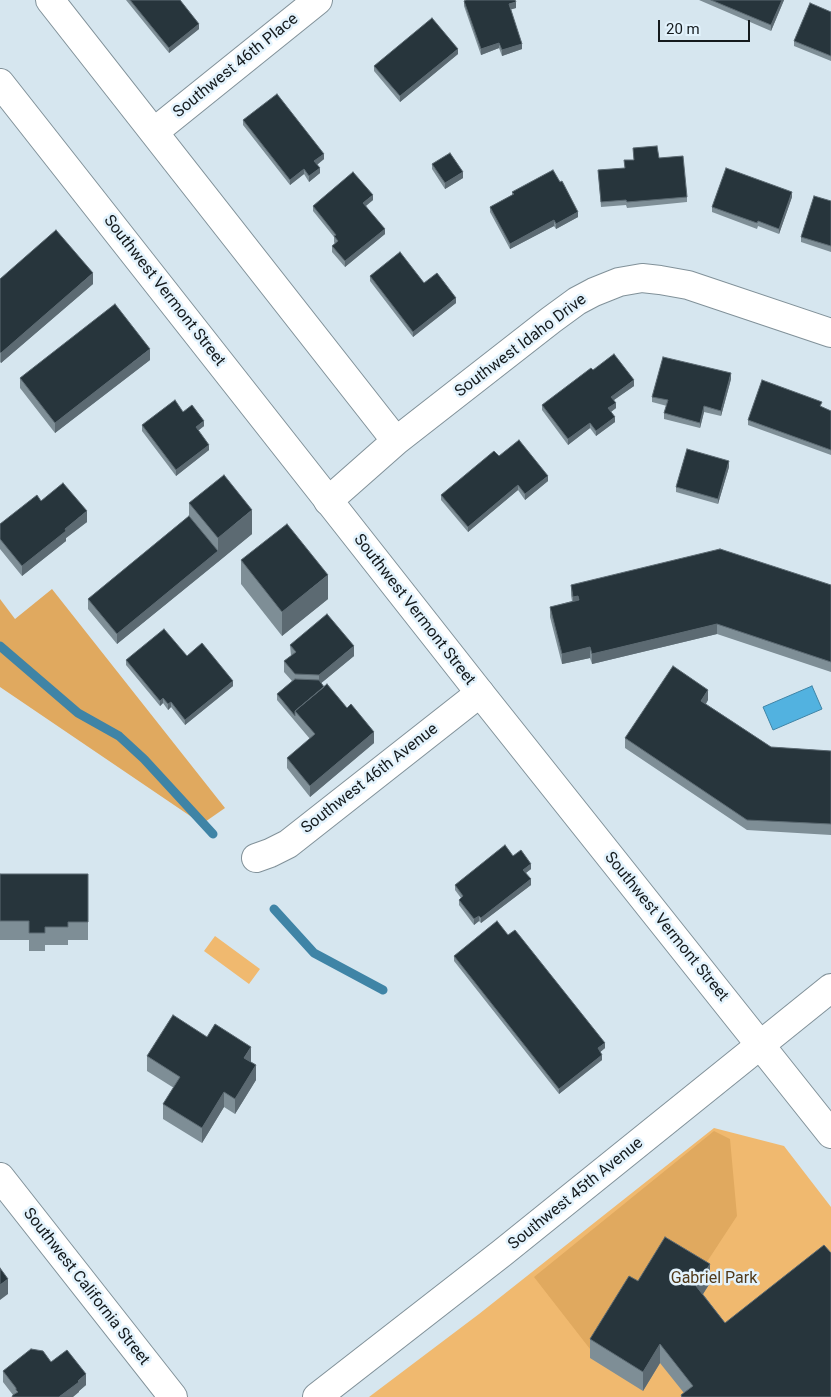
<!DOCTYPE html>
<style>
body{margin:0}
#map{position:relative;width:831px;height:1397px;overflow:hidden;background:#d6e6ef;font-family:Roboto,sans-serif}
canvas{display:block}
.scale{position:absolute;left:658px;top:20px;width:92px;height:22px;box-sizing:border-box;border:2px solid #141a1d;border-top:0;padding-left:6px;font-size:15px;line-height:18px;white-space:nowrap;color:#141a1d;-webkit-text-stroke:4px #e3f3fd;paint-order:stroke}
</style>
<div id="map">
<canvas width="831" height="1397"></canvas>
<div class="scale">20 m</div>
</div>
<script>
const context = document.querySelector('canvas').getContext('2d');
context.lineJoin = 'round';
function fill(path, color) {
  context.fillStyle = color;
  context.fill(path, 'evenodd');
}
function poly(rows) {
  const path = new Path2D();
  for (const r of rows) {
    path.moveTo(r[0], r[1]);
    for (let i = 2; i < r.length; i += 2) path.lineTo(r[i], r[i + 1]);
  }
  return path;
}
function trace(path, color, width, dash) {
  context.strokeStyle = color;
  context.lineWidth = width;
  context.lineCap = dash ? 'butt' : 'round';
  context.setLineDash(dash || []);
  context.stroke(path);
}
function label(font, color, halo, rows, align = 'center') {
  context.font = font + ' Roboto,sans-serif';
  context.lineWidth = 5;
  context.setLineDash([]);
  context.textBaseline = 'middle';
  context.strokeStyle = halo;
  context.fillStyle = color;
  for (const [text, x, y, turn = 0] of rows) {
    context.save();
    context.translate(x, y);
    context.rotate((+turn || 0) * Math.PI / 180);
    context.textAlign = isNaN(turn) ? turn : align;
    if (halo) context.strokeText(text, 0, 0);
    context.fillText(text, 0, 0);
    context.restore();
  }
}
const green = poly([
 [215,936,260,969,249,984,204,951],
 [714,1128,784,1146,831,1207,831,1397,369,1397,479,1314]
]);
const forest = poly([
 [52,589,225,808,202,824,0,687,0,599,15,619],
 [714,1131,730,1139,737,1216,699,1274,590,1349,534,1277]
]);
const water = poly([
 [812,686,822,709,773,730,763,707,812,686]
]);
const stream = poly([
 [0,646,78,713,119,736,144,759,213,834],
 [274,909,314,953,383,990]
]);
const minor = poly([
 [50,0,396,441],
 [154,132,318,0],
 [328,501,396,441,551,320,577,301,594,292,619,282,642,278,660,280,688,285,831,333],
 [256,858,270,853,288,844,480,693],
 [0,1177,173,1397],
 [317,1397,502,1253,831,988]
]);
const major = poly([
 [0,83,480,693,831,1134]
]);
const wall = poly([
 [126,0,180,0,199,29,169,53],
 [699,0,784,0,771,31],
 [464,1,516,8,511,9,522,49,502,56,499,48,481,55,464,6],
 [831,12,831,61,794,46,794,41],
 [458,54,400,102,374,71,374,66],
 [243,120,324,159,317,165,320,173,309,182,304,174,290,185,243,125],
 [633,148,659,158,687,197,687,202,627,208,626,205,601,207,598,170,625,168,624,160,634,160],
 [432,164,463,178,445,189,432,169],
 [512,192,578,217,556,229,554,226,510,249,490,212,490,207,512,195],
 [792,197,779,234,758,226,757,229,712,212,712,207],
 [373,200,366,206,385,234,345,267,332,252,332,246,335,244,334,242,334,237,313,211,313,206],
 [831,201,831,252,801,242,801,237],
 [370,276,456,303,413,337,370,281],
 [0,279,93,284,1,363,0,362],
 [150,360,55,433,20,388,20,378],
 [593,370,634,386,614,400,616,408,611,412,615,422,596,436,590,428,568,445,542,410,542,405],
 [731,379,721,416,704,412,700,428,664,419,664,413,667,406,652,402,652,397],
 [822,407,831,411,831,455,748,425,748,420],
 [183,412,204,426,198,431,209,450,176,476,142,431,142,425],
 [499,456,548,481,525,500,518,490,468,532,441,500,441,495],
 [729,467,718,504,676,492,676,487],
 [41,501,87,522,66,538,66,541,22,576,0,549,0,524],
 [189,503,252,534,117,644,88,609,88,599,189,516],
 [241,560,328,599,282,636,241,584],
 [571,585,831,585,831,672,717,634,592,664,590,658,562,664,550,617,550,607,572,601,571,595],
 [290,645,354,656,321,683,374,743,310,797,287,768,287,758,310,739,277,700,277,694,292,681,284,672,284,661,291,656],
 [187,656,233,686,185,725,171,707,168,710,163,703,160,706,126,665,126,660],
 [708,700,706,704,771,747,831,751,831,835,747,830,625,748,625,738],
 [513,856,531,869,526,873,531,885,481,923,479,921,474,925,459,905,459,900,461,898,455,890,455,885],
 [0,874,88,874,88,940,68,940,68,945,45,945,45,951,29,951,29,940,0,940],
 [508,935,605,1048,600,1052,602,1060,559,1094,454,961,454,956],
 [207,1037,251,1062,256,1080,235,1114,224,1107,202,1143,163,1119,163,1104,174,1088,147,1071,147,1056],
 [638,1281,710,1283,703,1294,725,1323,831,1397,681,1397,681,1395,684,1393,660,1363,643,1391,590,1358,590,1339],
 [51,1362,86,1385,79,1391,79,1392,13,1395,3,1382,3,1371]
]);
const shadedWall = poly([
 [782,0,784,0,771,31,771,25],
 [516,2,516,8,509,10,509,4],
 [199,24,199,29,169,53,169,48],
 [499,43,499,48,481,55,481,49],
 [522,44,522,49,502,56,502,50],
 [458,49,458,54,400,102,400,96],
 [324,154,324,159,314,167,314,161],
 [320,168,320,173,309,182,309,176],
 [304,169,304,174,290,185,290,180],
 [463,172,463,178,445,189,445,183],
 [792,192,792,197,779,234,779,229],
 [373,195,373,200,363,208,363,203],
 [578,212,578,217,556,229,556,224],
 [554,220,554,226,510,249,510,244],
 [385,229,385,234,345,267,345,261],
 [93,273,93,284,1,363,1,353],
 [456,298,456,303,413,337,413,332],
 [150,349,150,360,55,433,55,423],
 [731,373,731,379,721,416,721,411],
 [634,380,634,386,611,402,611,397],
 [616,403,616,408,608,414,608,408],
 [704,406,704,412,700,428,700,423],
 [615,417,615,422,596,436,596,431],
 [204,421,204,426,196,432,196,427],
 [590,423,590,428,568,445,568,439],
 [209,445,209,450,176,476,176,470],
 [729,461,729,467,718,504,718,499],
 [548,476,548,481,525,500,525,494],
 [518,485,518,490,468,532,468,527],
 [252,510,252,534,218,562,218,538],
 [87,511,87,522,66,538,66,541,22,576,22,566,65,529],
 [218,551,218,562,117,644,117,634],
 [328,575,328,599,282,636,282,612],
 [578,596,578,606,573,607,573,597],
 [717,624,717,634,592,664,592,654],
 [354,646,354,656,319,685,319,675],
 [590,647,590,658,562,664,562,654],
 [233,681,233,686,185,725,185,720],
 [708,690,708,700,701,711,701,701],
 [163,698,163,703,160,706,160,701],
 [171,702,171,707,168,710,168,704],
 [374,732,374,743,310,797,310,786],
 [531,864,531,869,523,875,523,870],
 [531,879,531,885,481,923,481,918],
 [479,916,479,921,474,925,474,919],
 [605,1043,605,1048,598,1054,598,1048],
 [251,1047,251,1062,244,1073,244,1058],
 [602,1055,602,1060,559,1094,559,1089],
 [256,1065,256,1080,235,1114,235,1099],
 [224,1092,224,1107,202,1143,202,1128],
 [710,1264,710,1283,696,1305,696,1286],
 [8,1279,8,1294,0,1300,0,1285],
 [660,1344,660,1363,643,1391,643,1372],
 [86,1374,86,1385,79,1391,79,1392,73,1397,59,1397]
]);
const building = poly([
 [130,0,180,0,199,24,169,48,130,0],
 [466,0,515,0,516,2,509,4,522,44,502,50,499,43,481,49,464,1,466,0],
 [711,0,782,0,771,25,711,0],
 [810,3,831,12,831,56,794,41,810,3],
 [432,18,458,49,400,96,374,66,432,18],
 [277,94,324,154,314,161,320,168,309,176,304,169,290,180,243,120,277,94],
 [657,146,659,158,683,156,687,197,627,202,626,200,601,202,598,170,625,168,624,160,634,160,633,148,657,146],
 [450,153,463,172,445,183,432,164,450,153],
 [726,168,792,192,779,229,758,221,757,223,712,207,726,168],
 [553,170,560,182,562,181,578,212,556,224,554,220,510,244,490,207,514,194,512,192,553,170],
 [353,172,373,195,363,203,385,229,345,261,332,246,338,241,334,236,336,235,313,206,353,172],
 [814,196,831,201,831,246,801,237,814,196],
 [56,230,93,273,1,353,0,352,0,279,56,230],
 [400,252,424,283,437,273,456,298,413,332,370,276,400,252],
 [115,304,150,349,55,423,20,378,115,304],
 [614,354,634,380,611,397,616,403,608,408,615,417,596,431,590,423,568,439,542,405,591,368,593,370,614,354],
 [663,357,731,373,721,411,704,406,700,423,664,413,668,400,652,397,663,357],
 [762,380,822,402,820,406,831,411,831,450,748,420,762,380],
 [175,400,183,412,192,405,204,421,196,427,209,445,176,470,142,425,175,400],
 [519,440,548,476,525,494,518,485,468,527,441,495,494,451,499,456,519,440],
 [687,449,729,461,718,499,676,487,687,449],
 [224,475,252,510,218,538,189,503,224,475],
 [63,483,87,511,65,529,66,531,22,566,0,539,0,524,37,495,41,501,63,483],
 [189,516,218,551,117,634,88,599,189,516],
 [287,524,328,575,282,612,241,560,287,524],
 [720,549,831,585,831,662,717,624,592,654,590,647,562,654,550,607,579,600,578,596,573,597,571,585,720,549],
 [327,614,354,646,319,675,295,674,284,661,296,652,290,645,327,614],
 [164,629,187,656,202,643,233,681,185,720,171,702,168,704,163,698,160,701,126,660,164,629],
 [673,666,708,690,701,701,771,747,831,751,831,824,747,820,625,738,673,666],
 [295,679,319,680,324,687,295,711,295,716,277,694,295,679],
 [327,684,347,708,351,704,374,732,310,786,287,758,315,734,295,711,327,684],
 [505,845,513,856,521,850,531,864,523,870,531,879,481,918,479,916,474,919,459,900,463,896,455,885,505,845],
 [0,874,88,874,88,922,68,922,68,927,45,927,45,933,29,933,29,921,0,921,0,874],
 [497,921,508,935,515,930,605,1043,598,1048,602,1055,559,1089,454,956,497,921],
 [173,1015,207,1037,215,1024,251,1047,244,1058,256,1065,235,1099,224,1092,202,1128,163,1104,180,1077,147,1056,173,1015],
 [665,1237,710,1264,696,1286,725,1323,824,1245,831,1253,831,1397,682,1397,681,1395,693,1386,660,1344,643,1372,590,1339,629,1276,638,1281,665,1237],
 [0,1268,8,1279,0,1285,0,1268],
 [31,1349,43,1351,51,1362,67,1350,86,1374,78,1381,79,1382,59,1397,12,1397,13,1395,18,1392,16,1390,16,1388,3,1371,31,1349]
]);
const streetNames = [
 ["Southwest 46th Place",236,66,-39],
 ["Southwest Vermont Street",164,291,52],
 ["Southwest Idaho Drive",521,346,-37],
 ["Southwest Vermont Street",414,610,52],
 ["Southwest 46th Avenue",370,779,-38],
 ["Southwest Vermont Street",666,927,51],
 ["Southwest 45th Avenue",576,1194,-39],
 ["Southwest California Street",86,1287,52]
];
const parkNames = [
 ["Gabriel Park",714,1279]
];
fill(green, '#f0b96f');
fill(forest, '#e0a95f');
fill(water, '#52b2e0');
trace(water, '#3f84a6', 1);
trace(stream, '#3f84a6', 9);
trace(minor, '#819199', 30);
trace(major, '#819199', 30);
trace(minor, '#fff', 28);
trace(major, '#fff', 28);
fill(wall, '#7e8e96');
fill(shadedWall, '#5c6a72');
fill(building, '#27353c');
trace(building, '#5c6a72', 1);
label('16px', '#141a1d', '#e3f3fd', streetNames);
label('16px', '#513a1a', '#e3f3fd', parkNames);
</script>
